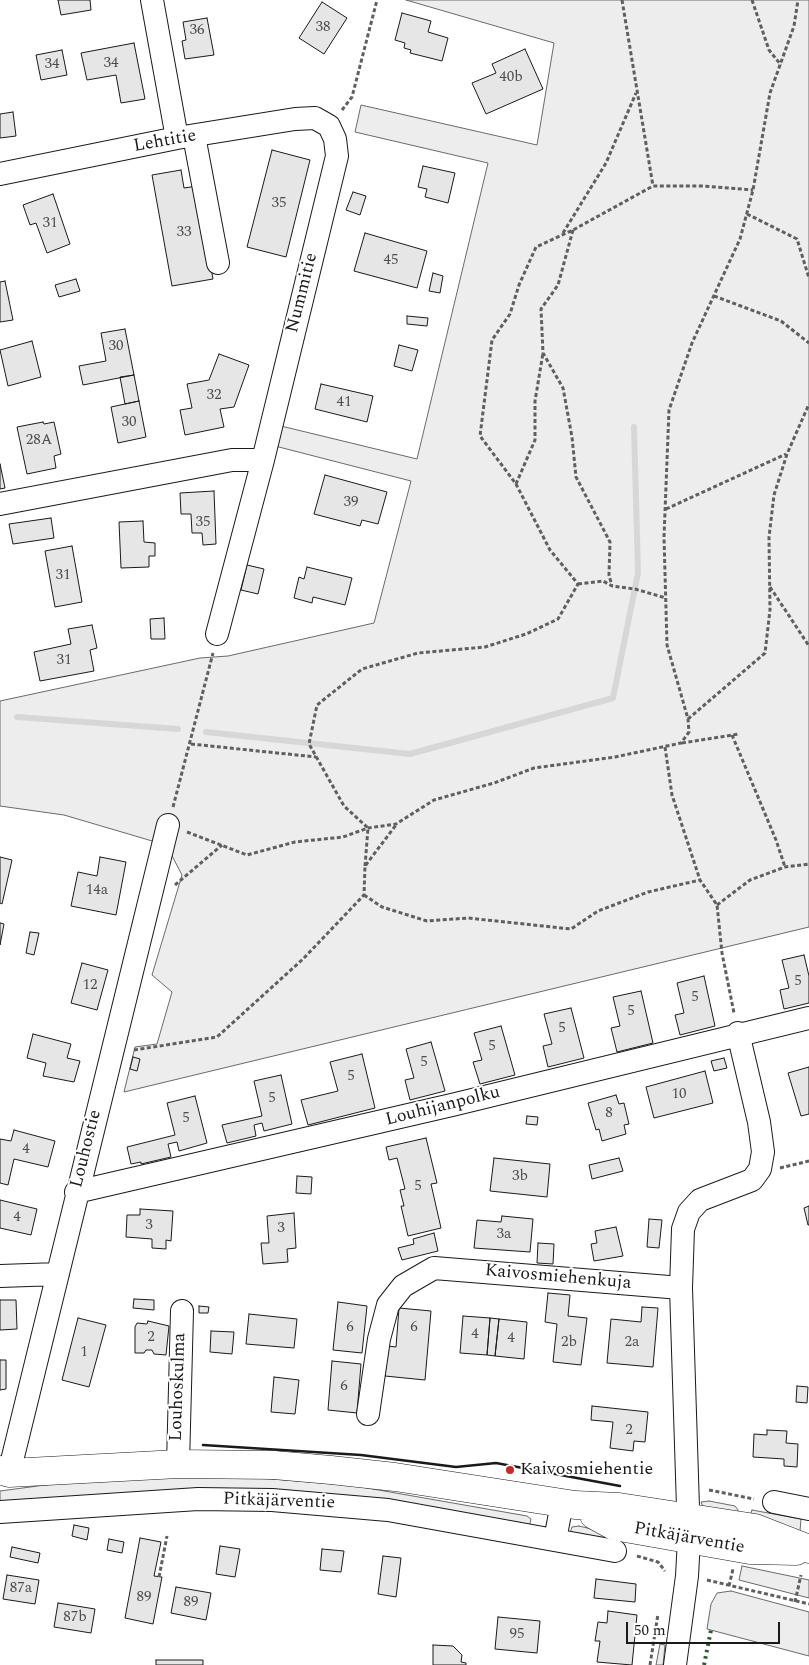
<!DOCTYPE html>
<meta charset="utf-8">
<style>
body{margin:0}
#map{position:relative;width:809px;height:1665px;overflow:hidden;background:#fff;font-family:Spectral,serif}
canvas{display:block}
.scale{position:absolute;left:626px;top:1622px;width:154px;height:22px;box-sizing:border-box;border:2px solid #1a1a1a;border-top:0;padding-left:6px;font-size:15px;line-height:18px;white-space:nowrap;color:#1a1a1a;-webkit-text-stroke:4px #fff;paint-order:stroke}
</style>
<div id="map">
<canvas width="809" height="1665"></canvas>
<div class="scale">50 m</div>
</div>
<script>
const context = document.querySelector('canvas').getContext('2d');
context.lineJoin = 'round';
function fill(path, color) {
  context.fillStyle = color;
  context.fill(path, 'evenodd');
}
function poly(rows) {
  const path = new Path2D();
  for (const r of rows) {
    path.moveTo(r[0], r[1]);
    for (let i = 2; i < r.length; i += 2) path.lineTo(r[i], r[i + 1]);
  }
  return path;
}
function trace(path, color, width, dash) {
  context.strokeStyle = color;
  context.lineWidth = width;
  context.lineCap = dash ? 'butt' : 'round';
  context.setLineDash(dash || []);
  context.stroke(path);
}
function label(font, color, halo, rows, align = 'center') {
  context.font = font + ' Spectral,serif';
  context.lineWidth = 4;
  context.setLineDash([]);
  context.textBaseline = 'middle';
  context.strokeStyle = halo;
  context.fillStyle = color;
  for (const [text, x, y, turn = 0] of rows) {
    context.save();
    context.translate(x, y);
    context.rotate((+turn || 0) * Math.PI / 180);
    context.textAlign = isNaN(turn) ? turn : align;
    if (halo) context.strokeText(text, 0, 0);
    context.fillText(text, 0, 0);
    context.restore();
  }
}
const built = poly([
 [406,0,809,0,809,927,124,1092,135,1047,157,1044,172,992,152,975,182,875,169,850,159,843,64,815,0,806,0,701,200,658,228,656,374,623,411,481,275,446,281,426,417,459,488,163,355,132,361,105,537,145,554,43,406,0],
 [172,1475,233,1476,350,1485,527,1516,531,1519,529,1527,449,1513,0,1504,0,1491,53,1484,172,1475],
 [709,1501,735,1506,738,1510,738,1517,704,1510,701,1502,709,1501],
 [752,1510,801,1519,800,1531,749,1520,752,1510],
 [579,1526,620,1536,616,1543,569,1536,572,1527,579,1526],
 [742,1566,809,1580,809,1598,739,1580,742,1566],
 [731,1591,809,1612,809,1656,707,1629,711,1604,717,1593,731,1591],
 [660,1644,665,1645,663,1665,656,1665,660,1644]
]);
const stream = poly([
 [17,717,178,729],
 [206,732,410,754,613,698,638,573,634,427]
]);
const building = poly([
 [58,0,90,0,91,10,61,15,58,0],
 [322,2,347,18,324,54,299,38,322,2],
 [402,13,431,21,428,32,448,38,442,61,410,53,411,50,404,48,405,43,395,40,402,13],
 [207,18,214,55,185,59,182,41,186,40,183,22,207,18],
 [134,43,145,99,121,103,116,75,87,80,81,53,134,43],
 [525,49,543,89,486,114,472,83,496,73,492,64,525,49],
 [62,50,67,75,41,80,36,55,62,50],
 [13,112,16,136,0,138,0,114,13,112],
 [272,150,310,160,286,257,247,247,272,150],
 [423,166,455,173,448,203,425,197,427,189,418,187,423,166],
 [181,170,184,188,197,186,213,279,172,286,152,175,181,170],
 [353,192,366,196,360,215,346,210,353,192],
 [53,194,70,244,47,253,36,223,30,225,23,205,53,194],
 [365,233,427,251,417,288,354,271,365,233],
 [433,273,443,276,440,293,429,291,433,273],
 [76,279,80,291,59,297,55,285,76,279],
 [5,281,13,320,0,322,0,282,5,281],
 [407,316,428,318,427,326,407,324,407,316],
 [125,329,134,375,83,385,79,366,106,361,101,333,125,329],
 [32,341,41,377,8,386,0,350,32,341],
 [399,345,418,350,412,371,394,366,399,345],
 [219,354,249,365,234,407,220,409,224,427,185,435,180,410,192,408,187,384,209,380,219,354],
 [134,375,139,401,125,404,120,377,134,375],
 [321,384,373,396,367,422,315,409,321,384],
 [139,401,146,437,118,443,111,407,139,401],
 [43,422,44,424,54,422,61,454,54,456,56,468,27,474,17,427,43,422],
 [0,464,5,488,0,489,0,464],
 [325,475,387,492,378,524,362,520,360,526,314,514,325,475],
 [214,491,216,544,203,545,202,533,192,533,191,514,181,514,180,493,214,491],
 [51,518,54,538,13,544,9,524,51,518],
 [143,521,144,542,155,543,155,556,149,556,149,567,121,568,119,522,143,521],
 [72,546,82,602,55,607,45,551,72,546],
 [247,565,264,569,258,594,241,590,247,565],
 [307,567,352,578,345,605,313,597,312,603,294,598,299,577,304,579,307,567],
 [164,618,165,639,151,639,150,619,164,618],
 [92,625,97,648,90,650,94,671,40,681,34,652,71,644,68,629,92,625],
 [0,857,12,860,2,904,0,903,0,857],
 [100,857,126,862,116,915,71,906,78,872,97,876,100,857],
 [0,923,4,924,0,945,0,923],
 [30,932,39,933,34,955,26,953,30,932],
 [804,955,809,976,809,1003,784,1009,780,990,789,988,782,960,804,955],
 [82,963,108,970,97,1010,71,1003,82,963],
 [704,976,715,1026,680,1035,675,1015,684,1013,677,983,704,976],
 [641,991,653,1043,617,1052,611,1028,620,1026,613,997,641,991],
 [571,1008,584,1058,548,1067,543,1046,552,1044,544,1014,571,1008],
 [501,1026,515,1075,480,1084,473,1062,482,1060,474,1033,501,1026],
 [33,1034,71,1044,67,1058,80,1061,74,1082,43,1076,46,1063,27,1058,33,1034],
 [431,1042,445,1091,410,1100,405,1080,414,1078,406,1049,431,1042],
 [362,1054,375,1108,308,1125,301,1100,338,1091,330,1062,362,1054],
 [133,1057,140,1059,137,1071,130,1069,133,1057],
 [724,1058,727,1068,714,1071,711,1061,724,1058],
 [809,1067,809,1114,801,1116,788,1073,809,1067],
 [705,1071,713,1103,654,1118,646,1087,705,1071],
 [281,1075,292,1124,264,1131,262,1123,254,1125,256,1136,227,1143,222,1125,262,1116,254,1081,281,1075],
 [616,1095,619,1104,624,1103,629,1124,624,1125,626,1134,602,1141,599,1129,596,1130,588,1103,616,1095],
 [195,1096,207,1143,179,1151,177,1142,168,1144,171,1157,141,1164,141,1162,131,1164,127,1147,175,1135,167,1103,195,1096],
 [527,1116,538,1117,537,1125,526,1124,527,1116],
 [14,1130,55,1141,48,1167,14,1159,8,1185,0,1183,0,1139,11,1141,14,1130],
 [426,1138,437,1183,431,1184,441,1228,408,1236,401,1206,404,1206,400,1190,405,1189,397,1158,389,1160,386,1147,426,1138],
 [494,1158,550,1164,547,1197,490,1191,494,1158],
 [619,1158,623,1171,592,1179,589,1165,619,1158],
 [297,1176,312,1177,311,1194,296,1193,297,1176],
 [0,1200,37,1209,31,1235,0,1228,0,1200],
 [809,1206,809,1225,808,1225,804,1208,809,1206],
 [140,1209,173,1211,171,1241,166,1240,166,1249,152,1248,152,1239,126,1237,127,1215,140,1215,140,1209],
 [294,1213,296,1248,287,1249,288,1262,263,1264,261,1243,269,1243,267,1216,294,1213],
 [502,1216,533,1219,530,1252,474,1248,477,1220,501,1222,502,1216],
 [649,1219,662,1220,659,1248,647,1247,649,1219],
 [616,1227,623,1256,594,1261,591,1244,597,1243,595,1231,616,1227],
 [434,1233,438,1251,402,1260,398,1248,414,1244,413,1239,434,1233],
 [538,1243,554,1244,553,1264,537,1263,538,1243],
 [548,1293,570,1295,568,1316,587,1318,581,1365,553,1362,557,1324,545,1322,548,1293],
 [134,1299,154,1300,154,1310,133,1308,134,1299],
 [0,1300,16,1300,17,1329,0,1330,0,1300],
 [338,1302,367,1306,362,1353,333,1350,338,1302],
 [199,1306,209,1307,208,1313,199,1313,199,1306],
 [642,1307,658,1308,653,1367,607,1363,611,1319,641,1322,642,1307],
 [399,1308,431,1311,425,1380,385,1376,388,1346,396,1347,399,1308],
 [249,1314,297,1319,294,1348,246,1344,249,1314],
 [463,1316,490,1318,487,1355,460,1353,463,1316],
 [78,1318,106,1325,89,1387,62,1380,78,1318],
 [490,1318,499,1319,495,1356,487,1355,490,1318],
 [499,1319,527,1322,524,1359,495,1356,499,1319],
 [148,1321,169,1326,166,1355,154,1354,152,1350,146,1350,144,1353,135,1353,135,1327,137,1323,147,1324,148,1321],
 [211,1331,234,1332,232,1354,210,1352,211,1331],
 [0,1360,6,1360,6,1389,0,1390,0,1360],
 [332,1361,361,1364,357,1413,328,1410,332,1361],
 [274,1377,299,1380,295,1414,271,1412,274,1377],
 [797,1386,808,1387,807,1403,796,1402,797,1386],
 [592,1406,648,1412,645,1442,634,1441,633,1451,610,1448,613,1422,591,1420,592,1406],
 [767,1430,787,1431,786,1443,798,1444,797,1467,784,1466,784,1459,753,1457,754,1434,767,1435,767,1430],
 [74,1525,89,1528,87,1540,72,1536,74,1525],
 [140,1538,161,1542,154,1576,162,1577,153,1624,125,1618,140,1538],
 [109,1539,124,1542,122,1553,107,1550,109,1539],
 [220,1546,240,1549,235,1577,216,1574,220,1546],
 [12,1547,40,1553,38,1563,10,1557,12,1547],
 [322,1549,344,1551,341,1572,320,1570,322,1549],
 [383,1556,401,1558,396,1597,378,1594,383,1556],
 [7,1575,39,1580,35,1604,3,1599,7,1575],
 [596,1579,636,1584,635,1602,594,1598,596,1579],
 [176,1587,211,1593,206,1620,171,1613,176,1587],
 [58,1603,95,1609,91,1633,54,1627,58,1603],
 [608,1611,637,1615,632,1665,597,1662,600,1641,595,1641,598,1622,607,1623,608,1611],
 [498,1617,540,1621,537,1653,495,1649,498,1617],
 [433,1645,453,1646,462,1655,461,1662,466,1663,466,1665,433,1665,433,1645],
 [156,1660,203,1660,203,1665,156,1665,156,1660]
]);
const path = poly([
 [622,0,653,186],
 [752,0,769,50,781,65],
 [342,110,352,97,377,0],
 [747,214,797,239,809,278],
 [573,230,558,285,541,309,543,353,563,388,572,437,576,477,610,542,609,575,612,586],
 [563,233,606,163,636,93],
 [714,296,781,321,809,343],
 [516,484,535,440,535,401,543,353],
 [666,509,786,454],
 [578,584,603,581,612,586,635,589,666,598],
 [770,587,809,646],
 [688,719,765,653,770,610,769,537,774,495,787,454,809,404],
 [732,735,776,840,785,867],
 [682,743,739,734],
 [191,744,316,757],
 [665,747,672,795,700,880,717,905,722,953,734,1013],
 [173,807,213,653],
 [187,832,247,855,295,842,343,837,368,828,396,824,434,800,494,783,534,768,615,757,681,743,689,732,688,719,667,645,664,537,669,410,692,343,740,239,753,190,770,93,794,26,798,0],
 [365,866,368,828,344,806,309,744,317,705,362,669,418,653,485,647,526,634,558,619,578,584,550,550,516,484,480,436,492,340,510,314,519,285,536,247,573,230,653,186,702,186,753,190],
 [175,885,222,845],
 [364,895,382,907,427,921,468,918,571,929,598,911,648,892,700,880],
 [717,905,750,880,785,867,809,864],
 [134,1050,217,1037,303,959,364,895,365,866,396,825],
 [780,1168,809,1161],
 [709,1490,754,1499],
 [637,1556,658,1562,665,1571],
 [159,1577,167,1536],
 [707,1580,809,1604],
 [729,1586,733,1569],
 [795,1602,801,1575],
 [650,1665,658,1614]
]);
const minor = poly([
 [152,0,177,138],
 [194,136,218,263],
 [0,174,177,138,295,119,315,118,329,126,335,139,337,156,263,460,232,460,0,504],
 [217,634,263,460],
 [76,1192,456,1104,809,1018],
 [0,1276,58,1274],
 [368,1414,379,1339,388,1305,403,1286,434,1268,681,1288],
 [178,1464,182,1311],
 [9,1473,168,825],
 [774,1502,809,1509],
 [0,1512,198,1499,272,1500,388,1510,615,1551],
 [555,1540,562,1503],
 [675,1665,687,1576,689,1539,681,1288,683,1229,689,1212,700,1200,752,1180,760,1169,763,1152,759,1122,738,1033]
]);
const major = poly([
 [0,1470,9,1473,178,1464,274,1465,331,1470,395,1477,575,1505,619,1507,755,1528,809,1549],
 [594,1515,614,1526,750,1550,796,1551]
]);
const hedge = poly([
 [704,1665,711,1630]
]);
const wall = poly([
 [203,1445,361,1455,456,1467,496,1463,620,1486]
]);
const markers = [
 [510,1470,5,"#c62828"]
];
const numberNames = [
 ["38",323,28],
 ["36",197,31],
 ["34",111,64],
 ["34",52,65],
 ["40b",511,78],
 ["35",279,204],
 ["31",50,224],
 ["33",184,233],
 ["45",391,261],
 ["30",116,347],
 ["32",214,396],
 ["41",344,403],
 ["30",129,423],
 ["28A",39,441],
 ["39",351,503],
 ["35",203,523],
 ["31",63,576],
 ["31",64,661],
 ["14a",97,891],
 ["5",798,982],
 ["12",90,986],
 ["5",695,998],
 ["5",631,1012],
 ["5",562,1029],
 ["5",492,1047],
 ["5",424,1063],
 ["5",351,1077],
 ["10",679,1095],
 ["5",272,1099],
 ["8",609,1114],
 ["5",186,1119],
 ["4",26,1150],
 ["3b",520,1177],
 ["5",418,1187],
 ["4",17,1218],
 ["3",149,1226],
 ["3",281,1229],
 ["3a",504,1235],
 ["6",350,1328],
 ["6",414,1328],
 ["4",475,1335],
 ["2",151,1338],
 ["4",511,1339],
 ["2b",569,1343],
 ["2a",632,1343],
 ["1",84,1353],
 ["6",344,1387],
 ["2",629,1431],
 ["87a",21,1589],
 ["89",144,1598],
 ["89",191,1603],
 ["87b",75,1618],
 ["95",517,1635]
];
const streetNames = [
 ["Lehtitie",165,142,-10],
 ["Nummitie",303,293,-76],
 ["Louhijanpolku",443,1107,-14],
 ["Louhostie",87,1149,-76],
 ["Kaivosmiehenkuja",558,1278,5],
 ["Louhoskulma",179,1387,-88],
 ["Pitkäjärventie",279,1502,2],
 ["Pitkäjärventie",689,1539,10]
];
const poiNames = [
 ["Kaivosmiehentie",520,1470]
];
fill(built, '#ededed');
trace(built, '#6a6a6a', 1);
trace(stream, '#d7d7d7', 6);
fill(building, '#e6e6e6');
trace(building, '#1a1a1a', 1);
trace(minor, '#1a1a1a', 24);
trace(major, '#1a1a1a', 29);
trace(path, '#5f5f5f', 3, [4, 2.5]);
trace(minor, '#fff', 22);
trace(major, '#fff', 28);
trace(hedge, '#2b5a34', 4, [2.5, 4]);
trace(wall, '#1a1a1a', 2.5);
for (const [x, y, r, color] of markers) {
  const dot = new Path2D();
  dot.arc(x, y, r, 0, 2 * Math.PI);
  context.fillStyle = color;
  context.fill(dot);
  trace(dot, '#fff', 2);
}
label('15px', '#4d4d4d', null, numberNames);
label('18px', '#1a1a1a', '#fff', streetNames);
label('18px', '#1a1a1a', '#fff', poiNames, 'left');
</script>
